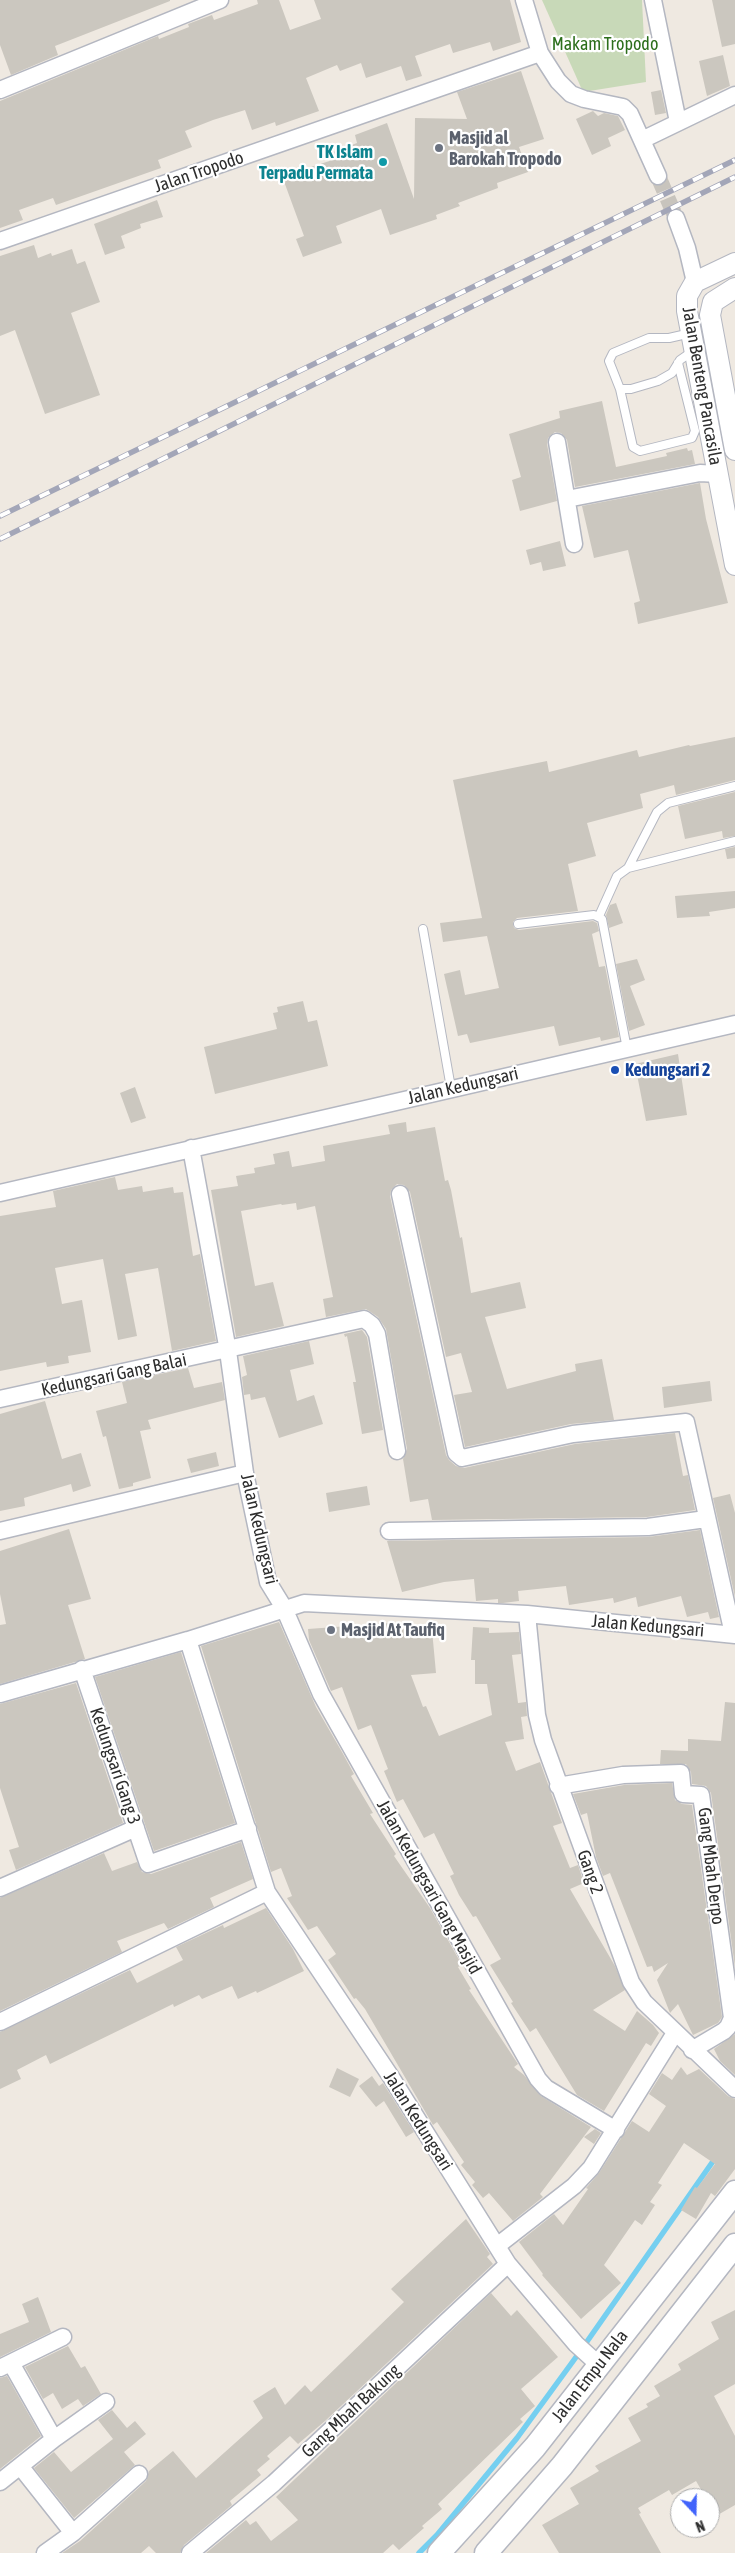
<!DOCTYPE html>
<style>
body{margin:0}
#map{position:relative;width:735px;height:2553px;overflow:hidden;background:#efe9e1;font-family:"Asap Condensed",sans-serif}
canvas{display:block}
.north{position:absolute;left:670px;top:2488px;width:50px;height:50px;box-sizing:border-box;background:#fff;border:1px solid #ababab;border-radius:50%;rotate:159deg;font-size:14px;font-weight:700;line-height:20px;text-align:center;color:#2e2e2e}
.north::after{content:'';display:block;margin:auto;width:18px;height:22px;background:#4264fb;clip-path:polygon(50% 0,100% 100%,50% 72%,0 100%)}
</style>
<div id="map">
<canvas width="735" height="2553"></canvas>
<div class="north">N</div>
</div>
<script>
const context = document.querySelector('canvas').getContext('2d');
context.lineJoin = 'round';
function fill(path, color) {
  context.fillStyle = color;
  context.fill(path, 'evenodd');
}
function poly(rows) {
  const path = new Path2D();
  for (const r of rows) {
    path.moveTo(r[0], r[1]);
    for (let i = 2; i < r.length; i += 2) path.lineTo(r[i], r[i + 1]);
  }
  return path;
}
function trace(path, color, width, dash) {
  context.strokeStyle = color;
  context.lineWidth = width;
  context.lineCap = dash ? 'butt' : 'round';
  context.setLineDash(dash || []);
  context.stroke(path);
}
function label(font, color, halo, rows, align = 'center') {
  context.font = font + ' "Asap Condensed",sans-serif';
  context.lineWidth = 4.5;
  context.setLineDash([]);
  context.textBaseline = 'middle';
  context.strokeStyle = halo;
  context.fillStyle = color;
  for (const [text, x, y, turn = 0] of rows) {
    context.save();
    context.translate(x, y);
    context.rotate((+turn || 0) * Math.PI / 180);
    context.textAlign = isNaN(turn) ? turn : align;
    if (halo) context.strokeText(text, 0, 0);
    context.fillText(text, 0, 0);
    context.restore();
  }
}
const cemetery = poly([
 [542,0,642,0,646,82,583,92]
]);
const stream = poly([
 [419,2553,437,2535,517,2438,579,2353,716,2157]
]);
const building = poly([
 [0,0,170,0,170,1,55,46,58,55,11,75,0,45],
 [257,0,279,0,290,30,321,19,314,0,510,0,521,42,493,51,490,42,453,53,450,44,415,56,422,76,406,81,401,66,366,78,361,63,340,71,337,65,306,78,319,111,276,126,275,122,252,130,245,110,213,120,185,131,192,147,158,160,161,168,56,205,53,198,19,210,23,220,0,228,0,101,158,36,159,39,189,27,188,24,212,15,214,20,258,4],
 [712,0,735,0,735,44,722,47],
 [723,55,730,86,707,96,699,61],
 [521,71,544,139,519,147,528,172,497,183,498,188,458,203,460,206,436,215,437,219,390,235,381,209,336,226,342,243,303,257,296,239,304,236,282,176,336,159,333,152,357,143,355,135,387,123,414,199,415,118,467,119,457,92],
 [661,90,666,113,655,115,651,92],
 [593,111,598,116,604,113,618,116,625,130,608,138,611,146,592,155,576,119],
 [157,200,163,217,140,224,141,228,121,236,125,248,105,255,94,224],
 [34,245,38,258,51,253,52,256,72,249,77,264,85,261,100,302,71,313,100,395,45,414,15,330,0,336,0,256],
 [602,401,616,467,667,456,666,453,687,448,688,451,692,450,695,464,575,487,567,440,561,433,555,432,548,438,547,444,557,501,520,511,512,480,521,477,509,434,560,418,559,411],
 [700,483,706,519,728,603,638,624,634,603,640,601,628,550,594,558,582,506],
 [560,541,566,566,543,571,541,562,530,565,526,550],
 [735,737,735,780,676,795,674,785,640,794,643,808,587,823,596,856,568,864,578,911,517,918,513,922,514,928,519,930,593,921,597,923,599,931,592,934,599,967,605,966,619,1037,601,1041,600,1037,559,1046,554,1026,470,1043,467,1034,458,1036,444,974,460,970,465,995,499,988,487,936,443,942,440,923,482,918,453,780,547,761,549,772,637,750,639,757,689,745,690,746],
 [735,792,735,836,723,838,722,831,685,839,678,806],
 [735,847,735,858,727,859,725,849],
 [735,891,735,908,709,912,710,916,677,918,675,896],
 [616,903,623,923,609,928,606,915,610,905],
 [637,959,645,980,630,986,645,1025,629,1031,616,964],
 [303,1001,308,1022,317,1020,328,1066,215,1094,204,1047,277,1029,273,1013,278,1012,277,1007],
 [678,1054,687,1115,646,1121,635,1064],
 [135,1087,146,1118,131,1123,120,1093],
 [406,1122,407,1132,435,1127,445,1181,448,1180,451,1190,460,1238,462,1237,471,1293,520,1282,526,1308,485,1317,507,1389,576,1371,575,1364,602,1359,614,1420,571,1424,465,1447,454,1395,472,1392,461,1353,446,1357,410,1192,404,1185,397,1184,391,1190,390,1196,446,1455,449,1460,456,1466,464,1468,575,1444,675,1433,683,1476,688,1475,695,1510,647,1517,432,1520,428,1499,410,1502,403,1459,407,1449,386,1329,378,1317,366,1309,326,1317,323,1299,333,1297,315,1206,297,1210,296,1203,282,1205,281,1204,241,1211,255,1286,273,1282,284,1326,236,1337,211,1190,238,1186,236,1176,255,1173,254,1168,275,1164,273,1154,289,1151,292,1167,325,1161,323,1146,390,1134,388,1125],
 [115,1177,118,1190,142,1186,143,1192,173,1187,174,1193,183,1192,193,1256,200,1254,216,1341,172,1351,158,1268,125,1274,137,1336,118,1340,103,1259,55,1268,62,1304,82,1300,91,1352,68,1356,69,1363,47,1367,46,1362,0,1371,0,1216,56,1207,53,1191],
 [362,1330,367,1337,383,1430,362,1434,353,1382,356,1382,347,1336,345,1337,344,1334],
 [309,1341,314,1364,290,1370,297,1401,314,1395,323,1424,279,1438,265,1397,251,1400,250,1394,244,1395,242,1377,247,1375,243,1356],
 [188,1368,194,1388,222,1382,225,1400,148,1420,151,1429,140,1431,151,1478,133,1483,133,1486,119,1489,106,1436,103,1437,96,1411,127,1403,122,1382],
 [710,1381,712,1401,664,1408,662,1387],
 [45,1401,62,1459,81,1453,91,1486,73,1492,71,1484,24,1498,25,1506,0,1511,0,1414],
 [216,1452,219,1466,191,1473,187,1459],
 [367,1486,370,1505,329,1512,326,1493],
 [730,1494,735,1513,735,1597,713,1498],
 [69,1529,91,1599,68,1605,85,1659,0,1684,0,1625,6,1624,0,1594,0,1551],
 [700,1530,719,1617,710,1619,708,1612,687,1617,681,1596,638,1607,636,1597,614,1603,613,1598,569,1605,566,1586,518,1591,519,1601,503,1603,498,1603,498,1599,476,1601,474,1579,444,1582,402,1592,387,1541,648,1537],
 [279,1622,316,1707,342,1752,354,1774,351,1776,373,1813,370,1814,396,1854,394,1856,430,1908,462,1965,458,1967,471,1989,469,1990,518,2064,514,2067,524,2075,541,2096,591,2127,540,2194,543,2197,513,2221,489,2193,483,2198,472,2185,475,2182,461,2165,464,2162,437,2122,433,2125,365,2009,356,1998,354,1999,328,1960,336,1954,317,1926,308,1930,287,1898,292,1896,281,1868,271,1872,201,1646],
 [389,1623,390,1630,404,1629,405,1632,432,1630,436,1673,411,1675,423,1707,426,1706,439,1736,492,1715,487,1684,475,1684,475,1660,471,1660,473,1627,489,1628,489,1633,519,1632,521,1654,512,1655,518,1703,526,1702,527,1716,521,1717,524,1739,505,1742,516,1771,540,1762,562,1823,553,1826,570,1868,578,1865,584,1883,570,1889,615,1966,625,1990,593,2010,625,2031,637,2011,653,2025,659,2033,651,2046,646,2043,604,2111,577,2095,536,2028,530,2032,511,2003,513,2002,490,1965,501,1959,476,1916,473,1917,459,1895,450,1876,454,1874,434,1833,424,1838,403,1799,397,1802,384,1771,388,1769,371,1725,358,1730,342,1687,331,1691,309,1640,308,1629],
 [181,1652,235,1823,154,1851,95,1677],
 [76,1683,123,1823,16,1870,9,1850,19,1847,0,1788,0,1704],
 [725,1702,735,1703,735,1967,711,1793,706,1786,692,1784,691,1772,686,1764,660,1764,661,1750,688,1751,688,1739,721,1741],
 [672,1783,675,1800,682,1804,692,1805,722,2017,718,2023,693,2035,678,2004,670,2013,657,1980,668,1963,654,1972,652,1966,647,1967,610,1873,603,1876,596,1857,587,1813,581,1815,573,1794,624,1785],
 [241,1842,253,1879,210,1898,214,1907,168,1929,164,1923,117,1941,122,1952,0,2011,0,1898,104,1853,112,1871,137,1862,142,1872,151,1874],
 [266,1908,293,1949,304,1971,257,1993,256,1991,238,1999,232,1986,202,1999,199,1995,174,2007,173,2004,50,2064,46,2055,17,2070,21,2079,0,2089,0,2032,130,1970,137,1983,183,1960,176,1947,223,1925,224,1928],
 [735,2034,735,2075,720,2061,714,2049],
 [681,2067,687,2075,699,2069,728,2096,735,2099,735,2169,715,2196,711,2193,696,2219,681,2210,695,2187,697,2188,715,2164,684,2143,658,2183,662,2185,650,2202,655,2205,642,2225,635,2220,604,2265,621,2283,581,2319,542,2275,543,2274,519,2242,554,2214,563,2225,588,2189,586,2188,599,2173,632,2121,649,2132,666,2106,649,2094,662,2073,672,2080],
 [337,2068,359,2079,350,2097,329,2087],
 [372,2076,379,2086,383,2083,414,2132,406,2137,384,2101,376,2107,359,2086],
 [595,2129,601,2133,594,2144,584,2137],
 [466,2219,490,2254,487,2257,493,2264,325,2421,298,2444,290,2436,267,2456,270,2459,257,2470,261,2475,230,2501,232,2505,184,2545,180,2553,156,2553,149,2546,141,2553,62,2553,80,2541,146,2481,149,2471,173,2451,196,2478,263,2418,253,2401,275,2387,285,2405,305,2385,311,2392,404,2302,391,2289],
 [491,2293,511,2316,517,2310,558,2357,521,2389,535,2406,520,2419,523,2422,438,2504,442,2509,422,2526,424,2528,399,2550,393,2544,383,2553,206,2553,246,2520,250,2525,256,2521,271,2541,298,2520,276,2497],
 [38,2297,51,2332,0,2357,0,2334,29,2322,22,2304],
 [735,2310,735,2384,714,2396,735,2436,735,2505,716,2516,710,2506,710,2498,706,2498,696,2481,672,2495,669,2490,638,2508,641,2513,639,2514,661,2553,559,2553,542,2525,579,2504,570,2488,599,2471,595,2466,641,2441,628,2418,648,2407,646,2404,660,2396,654,2386,681,2370,678,2364,719,2339,711,2322],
 [68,2346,81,2368,85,2366,101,2394,83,2406,78,2399,62,2409,53,2393,43,2399,25,2367],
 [7,2376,41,2436,0,2469,0,2378],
 [112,2410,127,2428,135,2421,146,2434,124,2452,135,2465,74,2518,34,2468,54,2452,71,2472,113,2439,98,2420]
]);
const minorTunnel = poly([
 [658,176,676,218]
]);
const service = poly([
 [691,333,669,338,649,338,613,353,609,361,620,389,631,389,658,381,672,373,680,360,693,351],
 [620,389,633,447,640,451,692,438,695,431,678,363],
 [628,868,657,812,668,803,735,786],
 [599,916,617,876,628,868,735,841],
 [518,924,594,915,602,919,627,1049],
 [423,929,451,1088]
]);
const minor = poly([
 [524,0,540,53,558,81,571,94,584,99,623,107,630,114,658,176],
 [653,0,678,122],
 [0,90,220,0],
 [642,140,735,95],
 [676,218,687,248,695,282],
 [0,241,540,53],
 [557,442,574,544],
 [567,499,700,473,718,474],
 [191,1148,228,1351,245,1473,268,1582,284,1608,321,1694,538,2079,546,2088,616,2130],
 [0,1193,735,1024],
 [400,1194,456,1453,462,1458,573,1434,686,1422,733,1634],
 [0,1399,364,1319,372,1325,377,1334,397,1451],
 [0,1531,245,1473],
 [389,1531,648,1527,706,1519],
 [527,1614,537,1715,543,1740,631,1982,644,2002,735,2089],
 [82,1669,148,1864,248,1829],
 [0,1694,188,1640],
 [558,1786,623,1775,681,1773,683,1794,701,1795,732,2018,728,2027,724,2031,692,2050],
 [0,1888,136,1828],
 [0,2022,267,1892],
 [497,2246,574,2186,591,2168,675,2033],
 [11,2363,54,2439],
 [598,2364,576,2344,508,2264,391,2077,267,1892,188,1640,304,1603,527,1614,735,1635],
 [0,2368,63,2337],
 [20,2466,73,2533],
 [0,2482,54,2439,106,2402],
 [45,2553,73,2533,139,2474],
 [190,2553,274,2483,508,2264]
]);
const tertiary = poly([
 [735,263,695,282,687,296,687,311,735,565],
 [735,288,713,302,710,315,735,450]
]);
const secondary = poly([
 [439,2553,535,2447,735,2192],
 [486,2553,562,2466,735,2245]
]);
const rail = poly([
 [0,516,735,160],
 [0,539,735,177]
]);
const markers = [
 [439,148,5,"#6b7280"],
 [383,162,5,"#0f9aa8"],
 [615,1070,5,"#1a4fb4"],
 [331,1630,5,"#6b7280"]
];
const parkNames = [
 ["Makam Tropodo",605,44]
];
const worshipNames = [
 ["Masjid al",449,138],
 ["Barokah Tropodo",449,159],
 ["Masjid At Taufiq",341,1630]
];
const cultureNames = [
 ["TK Islam",373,152],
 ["Terpadu Permata",373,173]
];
const streetNames = [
 ["Jalan Tropodo",199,172,-19],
 ["Jalan Benteng Pancasila",702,386,80],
 ["Jalan Kedungsari",463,1086,-13],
 ["Kedungsari Gang Balai",114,1375,-12],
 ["Jalan Kedungsari",259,1529,77],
 ["Jalan Kedungsari",648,1626,5],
 ["Kedungsari Gang 3",115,1766,71],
 ["Gang Mbah Derpo",711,1866,83],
 ["Gang 2",590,1872,70],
 ["Jalan Kedungsari Gang Masjid",429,1887,61],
 ["Jalan Kedungsari",418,2121,58],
 ["Jalan Empu Nala",590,2376,-52],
 ["Gang Mbah Bakung",351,2411,-43]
];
const transitNames = [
 ["Kedungsari 2",625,1070]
];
fill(cemetery, '#c8d9b8');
trace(stream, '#75cff0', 5.5);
fill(building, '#cbc7bf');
trace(minorTunnel, '#c8c4bd', 16, [16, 8]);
trace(service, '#b4b7c1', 10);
trace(minor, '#b4b7c1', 19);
trace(tertiary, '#b4b7c1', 22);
trace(secondary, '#b4b7c1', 25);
trace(service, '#fff', 8);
trace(minor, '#fff', 16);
trace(tertiary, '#fff', 20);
trace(secondary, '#fff', 22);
trace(rail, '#a3a6b8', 5.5);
trace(rail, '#fff', 4, [11]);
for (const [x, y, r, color] of markers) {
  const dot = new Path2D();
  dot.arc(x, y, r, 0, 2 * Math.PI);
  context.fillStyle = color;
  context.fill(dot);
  trace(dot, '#fff', 2);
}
label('18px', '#2c6e1b', '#fff', parkNames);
label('bold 18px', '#5b616d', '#fff', worshipNames, 'left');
label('bold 18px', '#0d838f', '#fff', cultureNames, 'right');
label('18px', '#2e2e2e', '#fff', streetNames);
label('bold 18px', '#164399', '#fff', transitNames, 'left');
</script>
